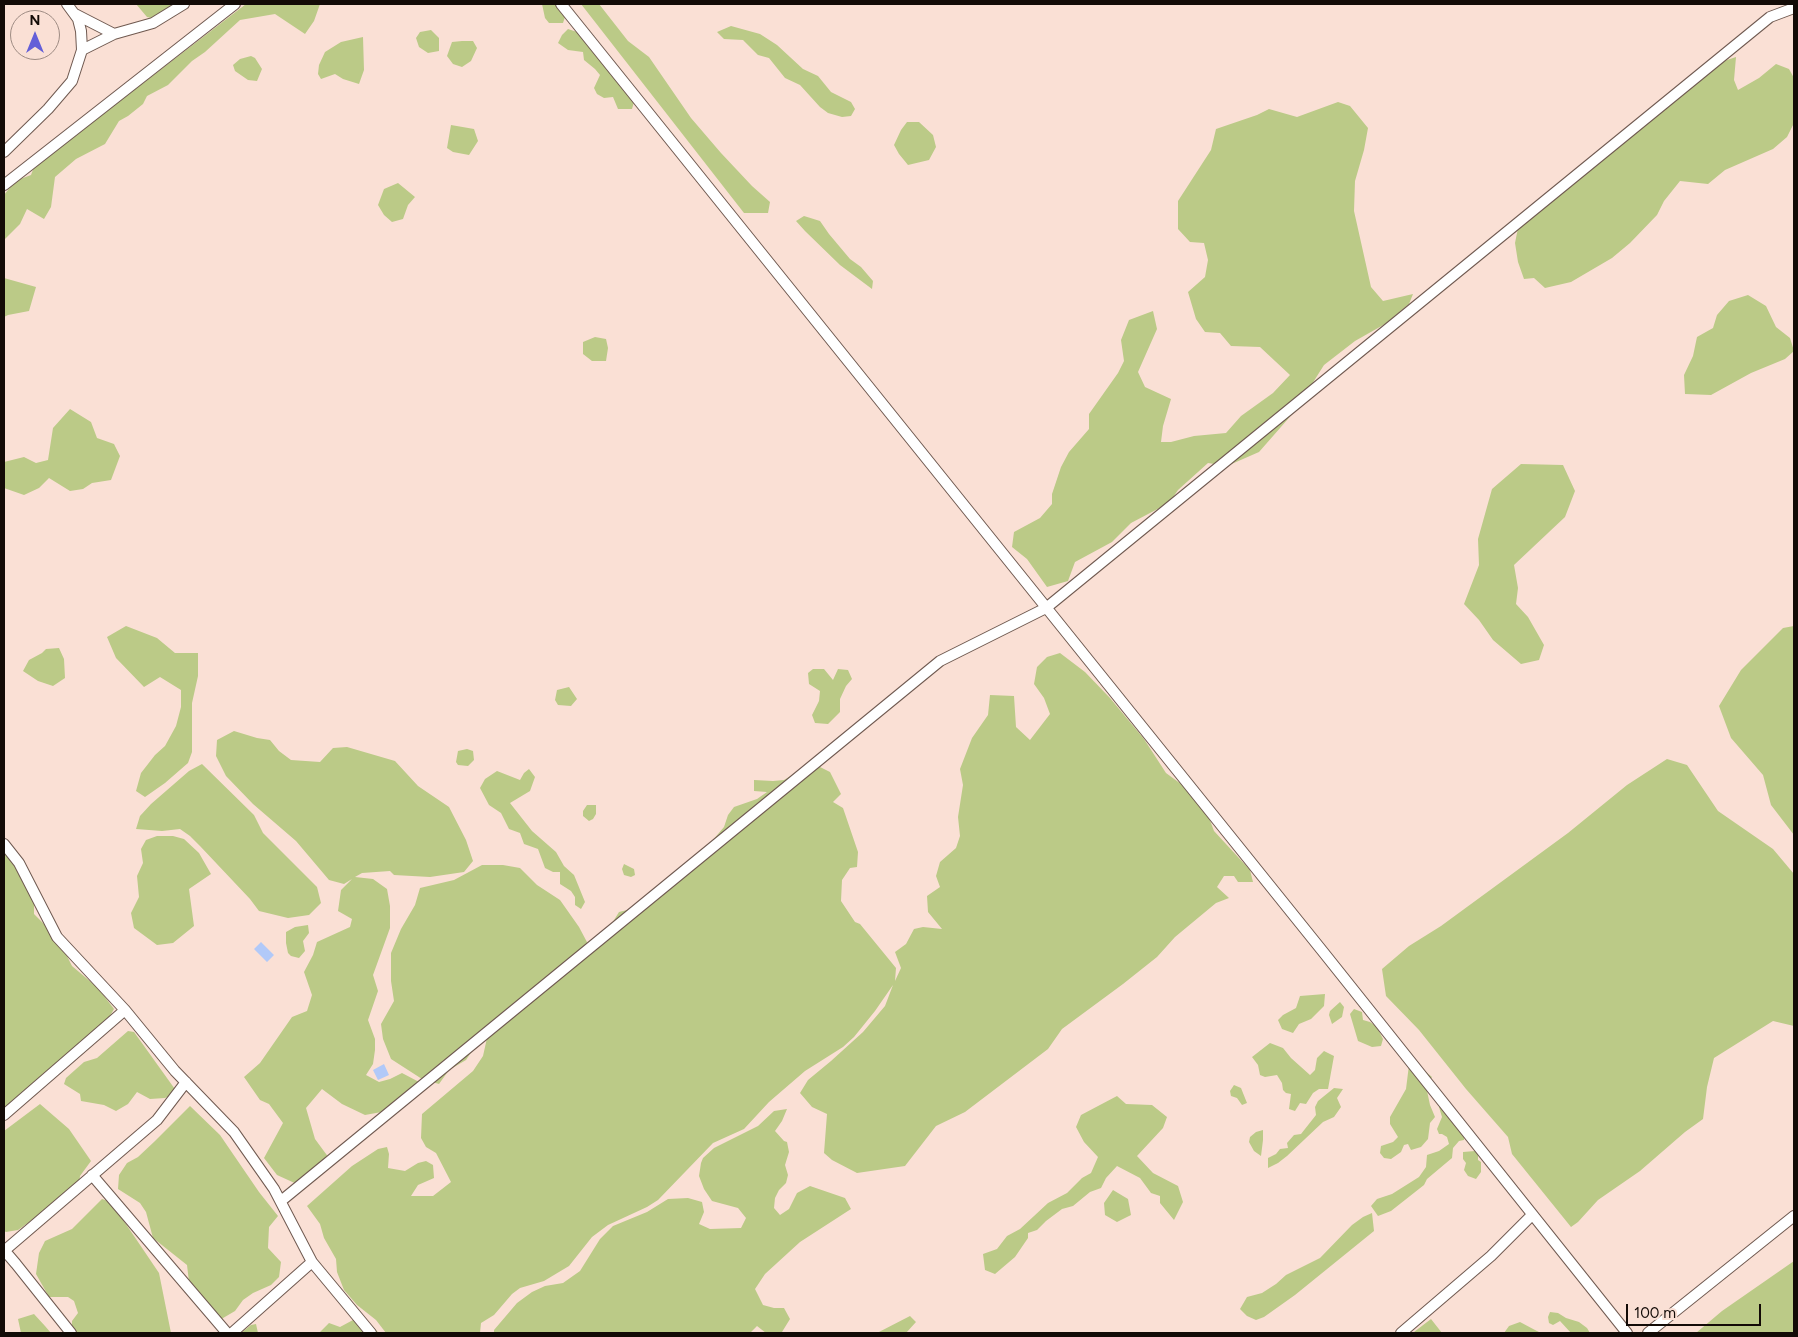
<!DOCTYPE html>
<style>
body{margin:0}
#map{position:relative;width:1798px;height:1337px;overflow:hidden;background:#fae0d5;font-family:Figtree,sans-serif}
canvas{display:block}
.frame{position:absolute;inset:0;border:5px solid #130b07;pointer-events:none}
.north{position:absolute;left:10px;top:10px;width:50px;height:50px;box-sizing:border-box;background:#fae0d5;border:1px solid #9e8b83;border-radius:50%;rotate:0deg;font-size:14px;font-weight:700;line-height:20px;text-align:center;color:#130b07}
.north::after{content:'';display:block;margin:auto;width:18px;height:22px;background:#645fd8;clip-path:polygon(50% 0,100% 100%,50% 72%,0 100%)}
.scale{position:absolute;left:1626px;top:1304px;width:135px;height:22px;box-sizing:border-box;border:2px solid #130b07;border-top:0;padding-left:6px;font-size:15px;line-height:18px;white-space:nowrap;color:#130b07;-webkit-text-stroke:4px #fae0d5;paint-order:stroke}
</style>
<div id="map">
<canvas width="1798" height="1337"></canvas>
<div class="frame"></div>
<div class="north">N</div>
<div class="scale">100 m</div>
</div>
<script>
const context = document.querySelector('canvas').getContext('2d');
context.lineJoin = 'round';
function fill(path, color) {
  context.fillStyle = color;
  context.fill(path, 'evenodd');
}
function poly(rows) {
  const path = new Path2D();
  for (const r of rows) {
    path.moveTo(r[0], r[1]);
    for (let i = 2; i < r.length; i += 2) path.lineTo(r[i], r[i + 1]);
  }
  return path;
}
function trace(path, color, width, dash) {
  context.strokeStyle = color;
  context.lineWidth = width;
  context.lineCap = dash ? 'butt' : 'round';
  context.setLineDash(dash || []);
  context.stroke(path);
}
const green = poly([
 [136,4,182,4,160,20,147,17],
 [246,4,320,4,314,21,305,34,275,14,240,20,205,52,192,61,168,85,147,96,143,104,128,116,119,121,105,144,76,159,55,177,51,207,44,219,27,209,20,224,4,240,4,195,15,181,31,175,34,167],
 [542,4,557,4,565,17,563,23,549,23,545,18],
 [581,4,599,4,628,41,649,57,691,118,721,153,752,186,770,202,768,213,744,213],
 [731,26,760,34,777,45,803,69,818,76,831,92,851,102,855,109,851,116,842,117,828,113,820,107,800,85,785,78,769,58,758,55,743,40,724,39,717,32],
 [568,29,583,34,634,102,632,109,618,109,613,97,604,98,597,94,594,88,600,75,595,69,584,60,583,52,568,50,558,43,562,35],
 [431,30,439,38,439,51,428,53,419,47,416,38,420,32],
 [363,37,364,70,359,84,343,79,335,74,321,79,318,74,319,65,325,52,341,42],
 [462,41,473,41,477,48,471,61,462,67,453,64,447,56,452,42],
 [251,56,255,58,262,69,257,81,248,80,235,71,233,65,240,59],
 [1736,57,1734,80,1738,90,1759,78,1776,64,1789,69,1794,78,1794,123,1787,137,1773,149,1725,170,1708,184,1680,181,1664,201,1657,215,1630,243,1612,258,1571,282,1545,288,1534,278,1524,279,1518,262,1515,243,1518,228,1724,61],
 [1338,102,1350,106,1368,128,1364,150,1355,181,1354,211,1371,287,1383,301,1413,294,1409,304,1385,324,1355,341,1324,365,1295,411,1259,452,1227,466,1208,463,1178,490,1169,503,1131,523,1112,542,1075,562,1068,581,1047,587,1027,559,1012,547,1014,532,1040,518,1052,504,1052,494,1061,467,1069,452,1089,429,1089,414,1118,373,1124,361,1121,340,1129,320,1153,311,1157,329,1138,372,1145,387,1171,399,1163,426,1161,442,1171,442,1194,436,1226,433,1241,416,1273,393,1290,375,1260,347,1231,346,1220,333,1205,332,1196,319,1188,292,1205,277,1208,260,1204,243,1190,242,1178,229,1178,201,1211,150,1216,129,1257,115,1269,109,1297,117],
 [907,122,919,122,933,135,936,147,929,160,908,165,899,154,894,145,901,130],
 [451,125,474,129,478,141,469,155,453,152,447,148],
 [398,183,415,197,408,205,403,219,392,222,384,215,378,205,384,189],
 [804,216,820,221,829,234,850,259,861,267,873,281,872,289,840,265,805,231,796,221],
 [4,278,36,287,29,311,8,315,4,317],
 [1748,295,1766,306,1776,327,1790,338,1794,351,1785,359,1751,373,1711,395,1685,394,1684,375,1693,356,1697,337,1713,328,1717,315,1729,301],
 [595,337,606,339,608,348,606,361,592,361,583,354,583,342],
 [70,409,91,422,97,438,114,444,120,456,111,480,92,483,83,489,70,491,49,478,39,488,24,495,4,488,4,462,24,457,36,463,48,460,53,428],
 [1521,464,1563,465,1575,491,1565,517,1514,565,1518,588,1516,604,1528,617,1544,645,1539,660,1521,664,1493,640,1479,620,1464,604,1479,565,1478,539,1492,489],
 [126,626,157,638,175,653,198,653,198,676,192,703,192,752,188,763,165,783,145,797,136,791,141,773,155,755,165,746,176,726,181,707,181,690,160,677,144,687,116,658,107,637],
 [1794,626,1794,835,1771,805,1763,775,1731,738,1719,706,1741,670,1783,628],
 [59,648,64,659,65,678,53,686,38,681,23,671,29,660,42,653,46,649],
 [1060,653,1085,672,1110,698,1144,739,1166,773,1181,784,1208,815,1214,831,1250,870,1253,882,1238,882,1234,876,1224,876,1217,887,1229,898,1216,903,1175,937,1157,957,1123,984,1062,1029,1048,1049,965,1112,936,1126,905,1166,857,1173,832,1160,824,1153,827,1114,812,1107,800,1093,808,1080,831,1061,863,1032,885,1006,893,985,875,1011,854,1037,843,1047,805,1071,769,1102,744,1129,713,1143,658,1200,647,1207,608,1225,592,1237,569,1266,544,1281,520,1288,512,1294,494,1315,481,1323,480,1333,386,1333,376,1320,357,1305,344,1290,337,1272,336,1259,324,1238,320,1224,307,1206,352,1166,378,1149,387,1147,389,1154,388,1168,405,1171,418,1163,426,1161,433,1165,434,1178,418,1185,411,1196,433,1196,451,1182,436,1153,426,1147,421,1138,422,1114,473,1071,483,1056,487,1038,478,1042,466,1060,449,1070,439,1084,422,1079,391,1059,383,1039,381,1024,394,1001,391,981,391,953,401,929,415,905,420,888,454,880,482,865,503,865,520,868,537,885,560,900,579,927,588,944,606,933,619,912,631,909,666,879,700,855,724,827,728,815,734,807,757,799,767,792,754,791,754,780,773,781,784,780,812,763,830,772,841,794,833,802,843,808,858,852,857,867,850,868,842,880,841,901,855,922,860,924,896,968,895,981,901,968,895,952,906,944,914,929,923,927,942,929,928,912,927,896,940,887,936,876,940,862,956,848,960,836,958,817,963,785,960,769,972,738,988,715,990,695,1014,696,1016,727,1030,740,1050,714,1044,698,1034,684,1037,667,1047,657],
 [813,669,824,669,833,680,838,669,848,670,852,679,846,686,840,699,840,712,828,724,815,723,812,715,819,701,820,691,809,684,808,673],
 [569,687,577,699,571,706,558,705,555,700,557,690],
 [234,731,257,738,270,740,279,751,291,760,320,762,333,748,347,747,395,761,418,786,449,807,466,840,473,861,464,872,430,877,394,875,390,871,362,873,355,877,373,879,387,889,390,906,390,928,373,975,378,991,368,1020,375,1039,375,1050,373,1064,366,1075,379,1082,390,1079,402,1073,421,1083,387,1111,365,1115,342,1104,322,1089,306,1108,315,1139,329,1158,299,1185,277,1175,264,1158,283,1123,269,1104,260,1100,244,1077,260,1063,292,1017,307,1011,312,995,304,972,313,955,317,942,350,927,352,919,338,911,341,890,352,879,344,884,329,880,296,841,253,804,226,776,216,756,217,740],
 [467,749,473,751,474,760,468,766,458,765,456,762,458,751],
 [1667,759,1687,765,1718,811,1773,849,1794,874,1794,1026,1773,1021,1714,1058,1707,1087,1703,1119,1685,1132,1640,1171,1598,1200,1578,1222,1571,1227,1512,1154,1508,1137,1466,1089,1419,1030,1386,996,1382,969,1409,946,1441,926,1568,833,1627,785],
 [202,764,254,815,263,833,317,887,321,903,309,915,288,918,259,911,250,899,200,846,190,836,180,829,162,831,136,829,140,816,151,804,189,771],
 [529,769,535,777,530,791,510,803,532,831,556,852,564,866,574,875,585,902,581,909,575,905,575,897,571,891,560,884,560,872,553,872,545,868,538,849,524,844,520,833,509,829,501,813,489,805,480,788,485,779,497,771,520,780,524,773],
 [587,805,596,805,596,814,593,819,589,821,583,816,583,811],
 [157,836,173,836,184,839,199,853,211,874,189,889,194,926,173,943,157,945,134,928,131,913,139,897,137,876,143,863,141,849,146,840],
 [4,852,22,876,34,900,34,914,47,927,65,952,72,966,98,988,114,1009,106,1023,4,1112],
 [624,864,634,869,635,875,631,877,624,875,622,869],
 [308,925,309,933,303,941,305,951,299,958,291,956,288,953,286,943,286,932,295,927],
 [1325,994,1324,1006,1311,1019,1299,1024,1293,1033,1282,1029,1278,1020,1283,1015,1296,1008,1300,996],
 [1340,1002,1344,1007,1342,1017,1332,1024,1329,1015,1330,1011],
 [1354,1009,1362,1012,1363,1020,1370,1022,1377,1027,1383,1039,1381,1046,1372,1047,1358,1041,1350,1014],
 [128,1031,134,1032,177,1092,165,1098,150,1099,137,1092,128,1104,116,1111,104,1105,81,1101,80,1094,64,1084,66,1078,84,1062,97,1058],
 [1270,1043,1283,1048,1291,1058,1310,1075,1315,1070,1317,1058,1324,1051,1334,1056,1328,1089,1319,1089,1313,1093,1306,1104,1300,1103,1295,1111,1289,1109,1291,1094,1286,1093,1283,1090,1282,1083,1277,1075,1265,1077,1260,1075,1258,1065,1252,1057],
 [1409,1065,1420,1067,1432,1077,1426,1086,1430,1105,1435,1117,1430,1123,1428,1139,1421,1147,1411,1150,1408,1144,1404,1145,1401,1152,1391,1159,1384,1158,1380,1153,1381,1146,1393,1142,1398,1137,1390,1124,1390,1117,1406,1089],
 [1234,1085,1241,1088,1247,1103,1242,1105,1237,1098,1231,1096,1230,1091],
 [1334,1088,1343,1089,1337,1098,1341,1107,1334,1117,1323,1122,1287,1156,1278,1163,1268,1168,1268,1158,1276,1154,1280,1149,1288,1148,1287,1143,1294,1135,1301,1134,1316,1115,1315,1107,1318,1101],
 [1117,1096,1126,1104,1152,1105,1167,1117,1163,1128,1137,1156,1153,1173,1178,1186,1183,1202,1174,1220,1160,1203,1160,1196,1151,1193,1140,1178,1117,1166,1106,1178,1101,1188,1090,1192,1073,1206,1062,1209,1046,1221,1037,1230,1028,1233,1028,1238,1015,1257,995,1274,985,1270,983,1254,997,1249,1007,1236,1020,1229,1048,1203,1067,1193,1082,1178,1091,1173,1098,1157,1084,1142,1076,1127,1081,1115],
 [40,1104,69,1129,91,1161,80,1176,78,1193,50,1207,18,1230,6,1232,4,1231,4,1131],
 [1443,1105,1464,1125,1464,1140,1459,1141,1453,1148,1452,1158,1427,1179,1424,1185,1391,1211,1378,1216,1371,1206,1377,1199,1392,1194,1419,1177,1426,1167,1427,1155,1439,1151,1449,1144,1447,1137,1442,1134,1439,1134,1437,1129,1442,1117,1439,1107],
 [190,1106,220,1135,259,1192,278,1216,269,1227,268,1248,281,1262,279,1277,271,1285,253,1293,243,1300,235,1311,218,1321,190,1290,187,1265,153,1238,146,1212,140,1203,118,1189,119,1175,127,1163,138,1157,155,1141],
 [787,1109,782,1121,775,1131,784,1141,787,1142,789,1152,785,1165,788,1175,786,1183,779,1190,775,1198,774,1208,780,1215,789,1209,797,1193,810,1186,845,1198,851,1209,800,1242,765,1274,755,1289,763,1305,774,1308,784,1308,790,1319,782,1332,766,1333,757,1326,750,1333,494,1333,494,1330,517,1303,532,1292,545,1286,563,1283,580,1271,600,1239,613,1226,647,1212,668,1199,688,1198,702,1202,704,1212,699,1224,710,1229,741,1228,746,1218,738,1208,712,1201,704,1189,699,1176,701,1163,703,1158,714,1148,758,1126,774,1111],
 [1263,1130,1263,1140,1261,1156,1254,1151,1249,1142,1250,1137,1256,1132],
 [1475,1151,1478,1153,1478,1160,1481,1162,1481,1172,1476,1179,1468,1176,1464,1170,1466,1163,1463,1159,1463,1152],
 [1113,1190,1128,1199,1131,1215,1117,1222,1105,1215,1104,1203],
 [102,1199,111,1202,159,1273,171,1333,78,1333,72,1328,72,1321,78,1313,74,1301,68,1297,49,1297,36,1274,39,1253,45,1241,72,1229],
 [1372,1213,1374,1231,1295,1295,1264,1317,1256,1320,1247,1316,1240,1309,1247,1297,1262,1293,1276,1284,1286,1275,1320,1258,1352,1225,1363,1217],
 [1794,1261,1794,1333,1696,1333,1722,1311],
 [1550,1312,1558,1313,1566,1318,1579,1322,1587,1328,1590,1333,1571,1333,1560,1321,1553,1325,1549,1323,1548,1317],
 [34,1314,45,1326,51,1333,21,1333,18,1319],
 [910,1316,916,1322,906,1333,877,1333],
 [1431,1319,1442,1333,1414,1333,1414,1332],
 [353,1320,373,1327,379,1333,319,1333,329,1323,340,1327],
 [1520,1322,1535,1330,1541,1333,1504,1333,1509,1326],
 [256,1324,258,1333,241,1333,251,1325]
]);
const water = poly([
 [261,942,274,955,267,962,254,949],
 [384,1064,389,1075,378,1080,373,1070]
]);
const minor = poly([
 [561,4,1324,953,1627,1333],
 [75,14,114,34],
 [82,50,114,34,153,23,184,4],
 [4,152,48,109,72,81,82,50,81,31,78,19,67,4],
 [4,185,235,4],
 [4,844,19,863,57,937,125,1010,175,1071,234,1132,274,1189,312,1262,232,1333],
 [4,1115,125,1010],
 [92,1175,227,1333],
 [281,1201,940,661,1046,608,1770,17,1794,8],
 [4,1250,16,1264,71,1333],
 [4,1251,157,1120,186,1082],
 [312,1262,371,1333],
 [1401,1333,1491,1256,1532,1215],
 [1648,1333,1794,1216]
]);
fill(green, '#bbca87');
fill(water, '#b1c9f8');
trace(minor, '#6f5950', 12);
trace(minor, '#fff', 10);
</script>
